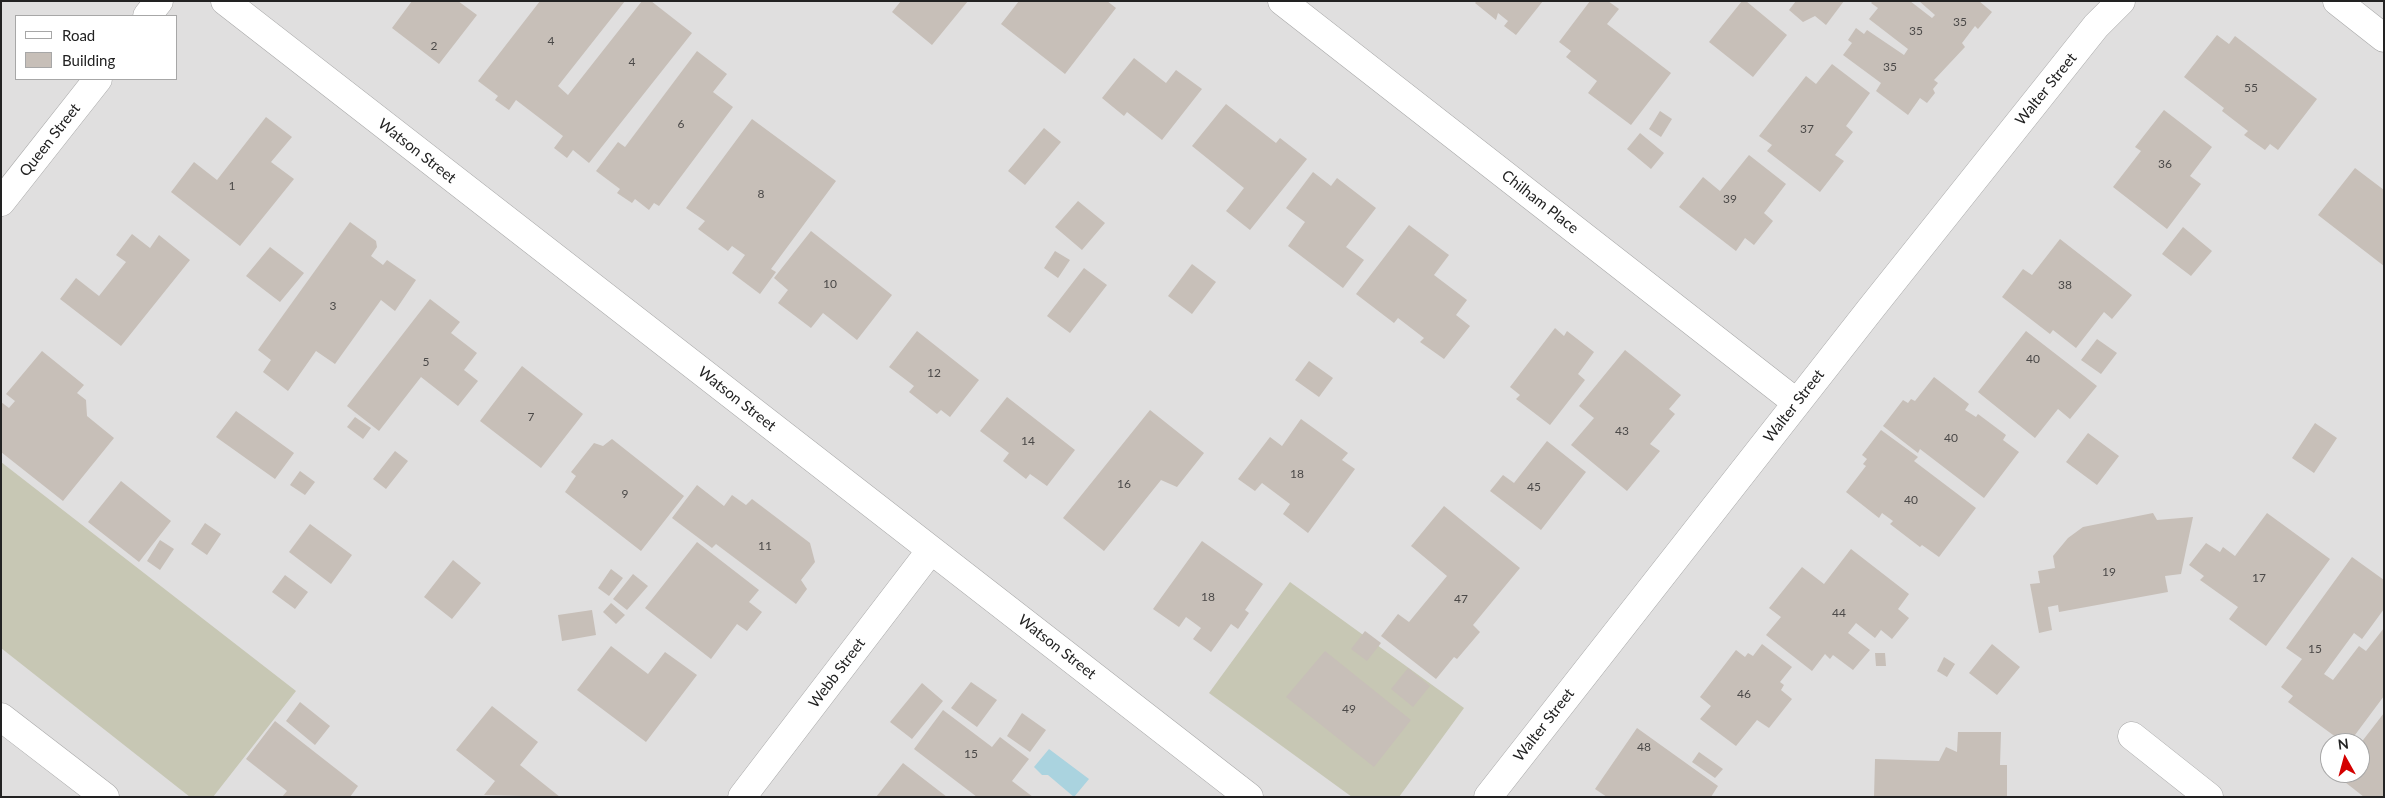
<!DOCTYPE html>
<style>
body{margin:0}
#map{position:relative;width:2385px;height:798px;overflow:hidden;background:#f2efe9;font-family:Lato,sans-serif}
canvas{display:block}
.frame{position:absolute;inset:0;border:2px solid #222;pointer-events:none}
.legend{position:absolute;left:15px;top:15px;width:162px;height:65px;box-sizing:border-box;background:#fff;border:1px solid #a7a7a7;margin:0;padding:6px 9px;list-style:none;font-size:15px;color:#222}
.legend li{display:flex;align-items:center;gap:10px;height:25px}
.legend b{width:25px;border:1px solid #a7a7a7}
.north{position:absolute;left:2320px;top:733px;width:50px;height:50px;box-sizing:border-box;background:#fff;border:1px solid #a7a7a7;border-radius:50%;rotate:353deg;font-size:14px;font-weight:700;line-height:20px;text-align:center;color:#222}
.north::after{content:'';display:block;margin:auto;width:18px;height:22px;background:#d40000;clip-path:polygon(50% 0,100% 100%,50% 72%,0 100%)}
</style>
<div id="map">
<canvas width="2385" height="798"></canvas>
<div class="frame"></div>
<ul class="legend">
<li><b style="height:6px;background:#fff"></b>Road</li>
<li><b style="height:14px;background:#c7bfb8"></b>Building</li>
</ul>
<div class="north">N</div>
</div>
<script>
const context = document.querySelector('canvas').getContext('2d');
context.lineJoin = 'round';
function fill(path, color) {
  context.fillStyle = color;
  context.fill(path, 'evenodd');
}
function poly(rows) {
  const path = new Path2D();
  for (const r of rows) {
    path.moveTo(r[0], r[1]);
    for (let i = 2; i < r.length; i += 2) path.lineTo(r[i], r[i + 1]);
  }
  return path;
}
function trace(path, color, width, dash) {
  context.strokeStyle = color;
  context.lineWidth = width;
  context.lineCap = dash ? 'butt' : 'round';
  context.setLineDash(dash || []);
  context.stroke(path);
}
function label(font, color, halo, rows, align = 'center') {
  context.font = font + ' Lato,sans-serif';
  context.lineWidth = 5;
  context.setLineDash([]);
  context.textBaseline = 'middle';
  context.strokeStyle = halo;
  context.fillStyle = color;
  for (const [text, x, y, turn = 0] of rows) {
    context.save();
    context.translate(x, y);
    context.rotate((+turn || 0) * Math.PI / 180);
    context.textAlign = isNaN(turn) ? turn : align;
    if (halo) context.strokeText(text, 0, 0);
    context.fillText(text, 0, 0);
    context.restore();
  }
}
const residential = poly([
 [1,1,2384,1,2384,797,1,797],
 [16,16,176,16,176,79,16,79],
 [2330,743,2360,743,2360,773,2330,773]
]);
const construction = poly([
 [1,462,296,691,213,797,190,797,1,648],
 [1290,582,1464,708,1399,797,1352,797,1209,693]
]);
const water = poly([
 [1049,749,1089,779,1074,797,1048,775,1042,775,1034,767]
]);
const building = poly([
 [412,1,458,1,477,15,439,64,392,28],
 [540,1,625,1,558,86,568,95,642,1,651,1,692,33,589,163,573,150,567,158,554,148,563,136,516,100,509,110,495,100,498,96,478,81],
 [901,1,968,1,932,45,892,12],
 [1019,1,1107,1,1116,8,1065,74,1001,24],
 [1477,1,1543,1,1516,35,1504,26,1508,21,1498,13,1496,20,1475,3],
 [1590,1,1608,1,1619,9,1607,24,1671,73,1631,125,1588,93,1597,81,1566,57,1571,51,1559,42],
 [1742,1,1746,1,1787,35,1753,77,1709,42],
 [1796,1,1844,1,1826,25,1815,16,1803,22,1789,10],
 [1873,1,1910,1,1932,18,1935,15,1919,1,1979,1,1992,12,1978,29,1975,26,1962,43,1965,47,1934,80,1938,83,1933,89,1935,93,1927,103,1920,98,1908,115,1876,91,1881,83,1843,55,1852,43,1848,40,1856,28,1864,34,1867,30,1904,55,1908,49,1869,19,1878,8,1871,3],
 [2217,35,2229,44,2235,36,2317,99,2278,150,2270,144,2265,150,2244,135,2248,131,2222,111,2224,108,2184,77],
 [697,51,727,74,713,92,733,107,659,206,654,203,649,210,635,199,632,203,617,193,620,189,596,171,618,142,625,147],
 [1134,58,1166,83,1176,70,1202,89,1162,140,1127,112,1124,116,1102,98],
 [1832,64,1870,93,1846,126,1853,132,1835,155,1844,161,1820,192,1767,151,1772,145,1759,136,1806,76,1816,84],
 [1226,104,1276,143,1280,138,1307,159,1250,230,1226,211,1244,188,1192,146],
 [2164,110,2212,147,2190,176,2201,184,2167,229,2113,187,2141,151,2135,147],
 [1660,111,1672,119,1661,137,1649,129],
 [266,117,292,137,271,162,294,179,240,246,171,192,194,162,217,180],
 [752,119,836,181,771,269,776,272,760,294,732,273,745,255,732,246,728,251,698,229,705,221,686,208],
 [1044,128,1061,142,1025,185,1008,171],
 [1640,133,1664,153,1651,169,1627,149],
 [1749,155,1786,184,1764,213,1773,221,1754,245,1745,238,1736,251,1679,207,1703,177,1720,191],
 [2355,168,2384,190,2384,266,2318,215],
 [1313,172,1331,186,1337,178,1376,208,1346,247,1364,260,1343,288,1288,246,1305,222,1286,208],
 [1078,201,1105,223,1082,250,1055,227],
 [350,222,376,241,377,247,371,256,383,265,387,260,416,280,395,311,381,300,335,364,316,351,288,391,263,372,271,360,258,350],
 [1409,225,1449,255,1434,275,1467,300,1456,315,1470,326,1444,359,1420,342,1424,338,1398,318,1394,323,1356,294],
 [2183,227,2212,251,2191,276,2162,254],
 [811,231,892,295,857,340,823,313,811,328,778,303,788,290,774,278],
 [132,234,150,248,159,235,190,260,121,346,60,299,76,278,99,296,126,262,116,255],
 [2060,239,2132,295,2112,319,2104,312,2076,348,2053,330,2050,334,2002,297,2023,269,2032,275],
 [270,247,304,273,280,302,246,276],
 [1055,251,1070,260,1058,278,1044,268],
 [1192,264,1216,282,1192,314,1168,296],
 [1084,268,1107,285,1070,333,1047,316],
 [430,299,460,322,451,333,477,353,464,370,478,381,458,406,421,377,379,431,347,406],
 [1555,328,1564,336,1567,331,1594,352,1578,374,1585,380,1550,425,1516,399,1520,395,1510,387],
 [917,331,979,380,950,417,941,410,937,414,909,392,914,386,889,367],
 [2026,331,2097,386,2070,419,2058,409,2035,438,1978,392],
 [2097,339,2117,353,2101,374,2081,360],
 [1625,350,1681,395,1669,409,1675,414,1650,444,1660,451,1627,491,1571,445,1594,418,1579,406],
 [42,351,84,385,77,393,86,400,87,416,114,438,63,501,1,452,1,402,9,408,15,401,6,394],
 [1309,361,1333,378,1319,397,1295,380],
 [522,366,583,414,541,468,480,421],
 [1934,377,1969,404,1965,410,1976,417,1978,414,2006,435,2003,440,2019,452,1984,498,1920,449,1918,453,1883,426,1903,400,1908,403,1911,399,1915,401],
 [1007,397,1075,450,1047,486,1030,474,1026,479,1003,461,1009,453,980,431],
 [1150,410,1204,453,1177,487,1161,480,1104,551,1063,518],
 [236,411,294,453,275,479,216,437],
 [355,417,371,428,363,439,347,427],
 [1301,419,1348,453,1342,460,1355,469,1308,533,1283,514,1290,504,1262,483,1255,491,1238,479,1270,437,1282,446],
 [2315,423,2337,438,2314,473,2292,458],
 [1881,430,1918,457,1914,461,1976,508,1939,557,1922,545,1920,547,1890,524,1893,521,1882,513,1879,518,1846,492,1866,466,1863,464,1867,459,1862,455],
 [2088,433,2119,456,2097,485,2066,462],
 [612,439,684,496,641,551,565,492,576,476,571,472,594,443,603,446],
 [1547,441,1586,472,1541,530,1490,491,1503,475,1514,483],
 [395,451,408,461,386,489,373,479],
 [300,471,315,482,305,495,290,485],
 [121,481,171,521,139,562,88,522],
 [697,485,724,506,732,495,746,505,752,499,810,543,815,562,801,580,807,589,796,604,716,544,712,548,672,518],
 [1444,506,1520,568,1473,625,1480,632,1457,659,1454,657,1436,679,1381,636,1398,614,1409,622,1447,576,1411,546],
 [2153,513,2157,520,2193,517,2181,574,2165,576,2168,592,2059,612,2058,605,2048,607,2052,630,2039,633,2030,584,2040,583,2038,571,2055,568,2053,556,2068,538,2083,527],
 [2267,513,2330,559,2266,646,2229,619,2238,607,2200,580,2204,576,2189,565,2206,543,2220,552,2223,547,2235,556],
 [205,523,221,534,207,555,191,544],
 [310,524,352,555,331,584,289,552],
 [160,540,174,549,160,570,147,561],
 [1202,541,1263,584,1245,610,1249,613,1238,629,1231,624,1211,652,1193,639,1201,628,1186,617,1179,627,1153,609],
 [697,542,759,590,749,602,762,612,747,631,737,624,711,659,645,608],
 [1851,549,1909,594,1898,609,1909,618,1892,639,1881,630,1875,638,1856,623,1848,633,1870,650,1853,670,1833,655,1830,659,1825,654,1812,671,1766,635,1781,617,1769,608,1802,567,1824,584],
 [2352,557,2384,580,2384,609,2362,639,2354,633,2324,674,2333,680,2359,646,2366,651,2384,628,2384,696,2349,743,2344,743,2288,702,2293,696,2281,687,2302,659,2286,648],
 [453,560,481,583,452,619,424,597],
 [611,569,623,578,609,596,598,588],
 [633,574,648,586,627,610,613,599],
 [285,575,308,592,295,609,272,592],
 [611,603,625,615,616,624,603,612],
 [592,610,596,635,562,641,558,615],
 [1365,631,1381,643,1367,661,1351,649],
 [1762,644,1792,667,1780,682,1784,685,1781,690,1792,699,1769,728,1757,720,1736,746,1700,719,1711,706,1700,697,1736,650,1745,657,1748,653,1753,656],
 [1992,644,2020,667,1997,695,1969,673],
 [611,646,648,674,665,652,697,675,646,742,577,690],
 [1325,651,1411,720,1374,767,1286,697],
 [1875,653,1885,653,1886,666,1876,666],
 [1944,657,1955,664,1947,677,1937,671],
 [1408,668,1430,686,1413,707,1391,689],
 [971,682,997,700,977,727,951,708],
 [922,683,943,701,912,739,890,722],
 [300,702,330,726,315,745,286,721],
 [492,706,538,742,520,765,560,797,484,795,495,781,456,750],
 [943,710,992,747,1000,737,1029,759,1012,781,1033,797,977,797,914,749],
 [1022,713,1046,730,1030,752,1007,736],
 [2384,713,2384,797,2364,797,2336,775,2337,773,2360,773,2360,744],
 [275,721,358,786,350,797,282,797,287,791,246,759],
 [1637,728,1718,786,1711,797,1607,797,1595,789],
 [1958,732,2001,732,2000,765,2007,765,2007,797,1874,797,1875,759,1939,761,1946,747,1957,752],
 [1699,752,1723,769,1715,778,1692,762],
 [903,763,947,797,876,797]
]);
const minor = poly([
 [225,1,1249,797],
 [1282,1,1797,403],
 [2337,1,2384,38],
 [147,16,159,1],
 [1,202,98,79],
 [1,717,105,797],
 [2132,736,2209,797],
 [742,797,931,550],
 [1488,797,1869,311,2096,26,2121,1]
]);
const numberNames = [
 ["35",1960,22],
 ["35",1916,31],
 ["4",551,41],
 ["2",434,46],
 ["4",632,62],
 ["35",1890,67],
 ["55",2251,88],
 ["6",681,124],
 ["37",1807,129],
 ["36",2165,164],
 ["1",232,186],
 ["8",761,194],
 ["39",1730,199],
 ["10",830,284],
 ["38",2065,285],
 ["3",333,306],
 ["40",2033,359],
 ["5",426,362],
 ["12",934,373],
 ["7",531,417],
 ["43",1622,431],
 ["40",1951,438],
 ["14",1028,441],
 ["18",1297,474],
 ["16",1124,484],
 ["45",1534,487],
 ["9",625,494],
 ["40",1911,500],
 ["11",765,546],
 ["19",2109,572],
 ["17",2259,578],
 ["18",1208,597],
 ["47",1461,599],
 ["44",1839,613],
 ["15",2315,649],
 ["46",1744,694],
 ["49",1349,709],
 ["48",1644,747],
 ["15",971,754]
];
const streetNames = [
 ["Walter Street",2046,89,-51],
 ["Queen Street",50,140,-52],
 ["Watson Street",417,151,38],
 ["Chilham Place",1540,202,38],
 ["Watson Street",737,399,38],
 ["Walter Street",1794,406,-52],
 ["Watson Street",1057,647,38],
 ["Webb Street",837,673,-53],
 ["Walter Street",1544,725,-52]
];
fill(residential, '#e0dfdf');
fill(construction, '#c7c7b4');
fill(water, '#aad3df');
fill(building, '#c7bfb8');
trace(minor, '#a9a9a9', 29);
trace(minor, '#fff', 28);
label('12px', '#4b4948', null, numberNames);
label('15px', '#222', '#fff', streetNames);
</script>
